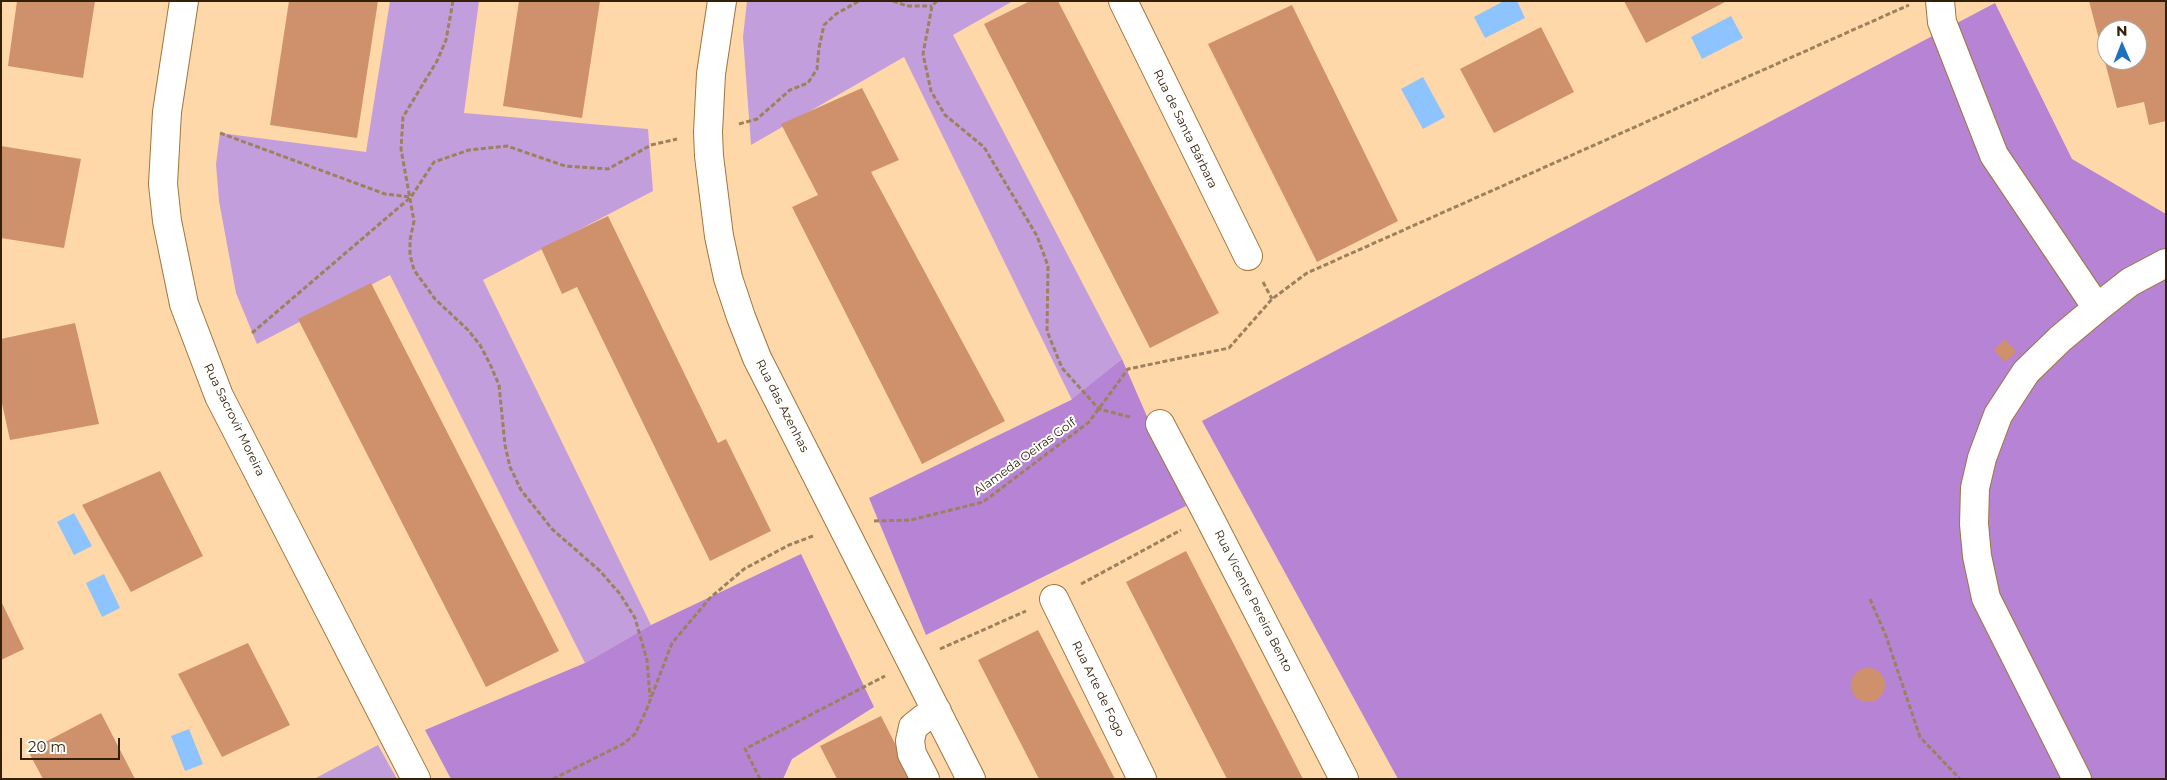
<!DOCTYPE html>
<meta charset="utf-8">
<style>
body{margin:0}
#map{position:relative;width:2167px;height:780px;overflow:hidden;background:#ffd8aa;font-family:Montserrat,sans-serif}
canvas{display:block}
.frame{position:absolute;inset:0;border:2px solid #322007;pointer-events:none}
.north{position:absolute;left:2097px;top:20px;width:50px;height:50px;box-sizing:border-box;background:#fff;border:1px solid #ada69c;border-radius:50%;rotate:359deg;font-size:14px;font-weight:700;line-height:20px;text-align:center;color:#322007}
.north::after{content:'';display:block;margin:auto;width:18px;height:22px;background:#1e71bf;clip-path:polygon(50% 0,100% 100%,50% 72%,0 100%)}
.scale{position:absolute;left:20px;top:738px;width:100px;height:22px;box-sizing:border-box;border:2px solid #322007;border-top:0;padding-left:6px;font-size:15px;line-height:18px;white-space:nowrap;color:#322007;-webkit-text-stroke:4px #fff;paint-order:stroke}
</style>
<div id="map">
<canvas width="2167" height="780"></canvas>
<div class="frame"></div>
<div class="north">N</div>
<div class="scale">20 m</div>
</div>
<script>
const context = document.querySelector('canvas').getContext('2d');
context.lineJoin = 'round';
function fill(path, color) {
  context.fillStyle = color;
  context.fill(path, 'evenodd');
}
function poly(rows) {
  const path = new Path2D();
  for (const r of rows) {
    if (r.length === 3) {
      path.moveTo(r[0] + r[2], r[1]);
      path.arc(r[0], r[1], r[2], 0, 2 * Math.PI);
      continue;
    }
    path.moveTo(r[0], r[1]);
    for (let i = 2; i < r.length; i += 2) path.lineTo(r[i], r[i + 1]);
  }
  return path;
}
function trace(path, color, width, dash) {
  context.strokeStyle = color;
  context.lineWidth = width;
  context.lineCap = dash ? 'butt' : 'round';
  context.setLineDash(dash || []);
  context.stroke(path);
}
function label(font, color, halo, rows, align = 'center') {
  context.font = font + ' Montserrat,sans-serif';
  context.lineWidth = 4;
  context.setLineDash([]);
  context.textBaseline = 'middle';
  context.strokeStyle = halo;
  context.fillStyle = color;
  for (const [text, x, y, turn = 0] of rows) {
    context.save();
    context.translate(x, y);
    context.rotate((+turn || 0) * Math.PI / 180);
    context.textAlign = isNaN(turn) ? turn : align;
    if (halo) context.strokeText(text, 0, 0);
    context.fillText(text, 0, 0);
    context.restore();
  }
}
const green = poly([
 [390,1,479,1,464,113,648,129,653,191,483,280,651,625,585,663,390,275,257,344,236,293,219,201,216,164,220,133,366,152],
 [747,1,1013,1,953,35,1122,359,1072,400,904,57,751,145,743,37],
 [378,745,397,779,314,779]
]);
const forest = poly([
 [1995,3,2072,159,2166,214,2166,779,1398,779,1202,421],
 [1122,359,1186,506,926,635,869,498,1071,400],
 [801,554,874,707,792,759,783,779,451,779,425,730,585,663,651,625]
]);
const water = poly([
 [1504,1,1517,1,1525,18,1485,38,1474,17],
 [1731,16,1743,38,1702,59,1691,37],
 [1423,77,1445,117,1423,129,1401,89],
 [74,513,92,546,74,555,57,522],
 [104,574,120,608,102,617,86,583],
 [189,729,203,764,185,771,171,736]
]);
const building = poly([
 [17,1,95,1,83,78,8,66],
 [289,1,378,1,357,138,270,125],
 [519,1,600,1,582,118,503,106],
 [1030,1,1058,1,1219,313,1150,348,984,24],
 [1624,1,1727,1,1646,43],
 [2089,1,2166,1,2166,121,2149,125,2144,102,2117,108],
 [2107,30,2137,30,2137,60,2107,60],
 [1292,5,1398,221,1317,262,1208,44],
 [1541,27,1574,92,1494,133,1460,69],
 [862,88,899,160,871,172,1005,421,922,464,792,207,818,195,781,124],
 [1,146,81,159,64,248,1,238],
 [608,216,718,443,726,439,771,531,710,561,577,287,562,294,541,248],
 [371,283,559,651,486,687,298,319],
 [75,323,99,424,10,440,1,399,1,339],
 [2005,339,2016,352,2005,362,1994,350],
 [160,471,203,556,131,592,82,505],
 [1186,551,1303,779,1227,779,1126,582],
 [1,601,24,649,1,660],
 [1038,630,1115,779,1039,779,978,660],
 [248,643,290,725,222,757,178,674],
 [1868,685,17],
 [101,713,135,779,43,779,28,751],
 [881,716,913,779,837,779,820,746]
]);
const path = poly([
 [453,1,446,40,437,61,403,117,401,149,414,221,410,240,410,255,414,270,435,299,468,330,480,345,490,364,499,385,505,445,510,467,521,490,552,529,600,571,620,594,635,618,647,660,650,697],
 [893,1,907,6,932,6],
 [937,1,932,6,923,54,931,91,945,115,984,147,1037,236,1048,266,1047,331,1062,368,1099,409,1130,417],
 [739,124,757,119,790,90,808,83,817,69,819,48,824,25,836,14,859,1],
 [220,133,385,194,411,197],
 [1263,282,1272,299],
 [252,333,411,197,434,162,469,150,507,146,565,166,608,169,651,145,677,139],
 [874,521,911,520,983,502,1089,422,1128,369,1229,348,1272,299,1307,273,1909,5],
 [1081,584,1181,530],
 [1870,599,1886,636,1920,737,1960,779],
 [940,649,1026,611],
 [553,779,623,744,635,734,646,711,672,643,710,598,744,569,789,545,813,536],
 [760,779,745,749,885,676]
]);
const minor = poly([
 [184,1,167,112,163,184,167,221,184,304,219,396,416,779],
 [722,1,711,74,708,132,709,156,719,236,728,278,741,317,757,358,971,779],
 [1123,1,1248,256],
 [1940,1,1942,22,1994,155,2097,308],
 [1160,424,1208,515,1344,779],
 [1054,599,1142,779],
 [925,779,912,754,910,741,913,727,923,719,937,711],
 [2077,779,1986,598,1977,556,1974,524,1975,488,1982,458,1998,415,2026,372,2060,339,2097,308,2130,282,2166,263]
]);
const streetNames = [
 ["Rua de Santa Bárbara",1185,129,64],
 ["Rua das Azenhas",782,406,63],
 ["Rua Sacrovir Moreira",234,420,64],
 ["Alameda Oeiras Golf",1025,457,-36],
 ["Rua Vicente Pereira Bento",1253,601,63],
 ["Rua Arte de Fogo",1098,689,64]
];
fill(green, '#c39edc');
fill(forest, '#b683d5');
fill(water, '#8dc3fe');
fill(building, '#cf916b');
trace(minor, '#a0753c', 30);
trace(path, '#9d805c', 3, [5, 2.5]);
trace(minor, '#fff', 28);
label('12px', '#322007', '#fff', streetNames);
</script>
